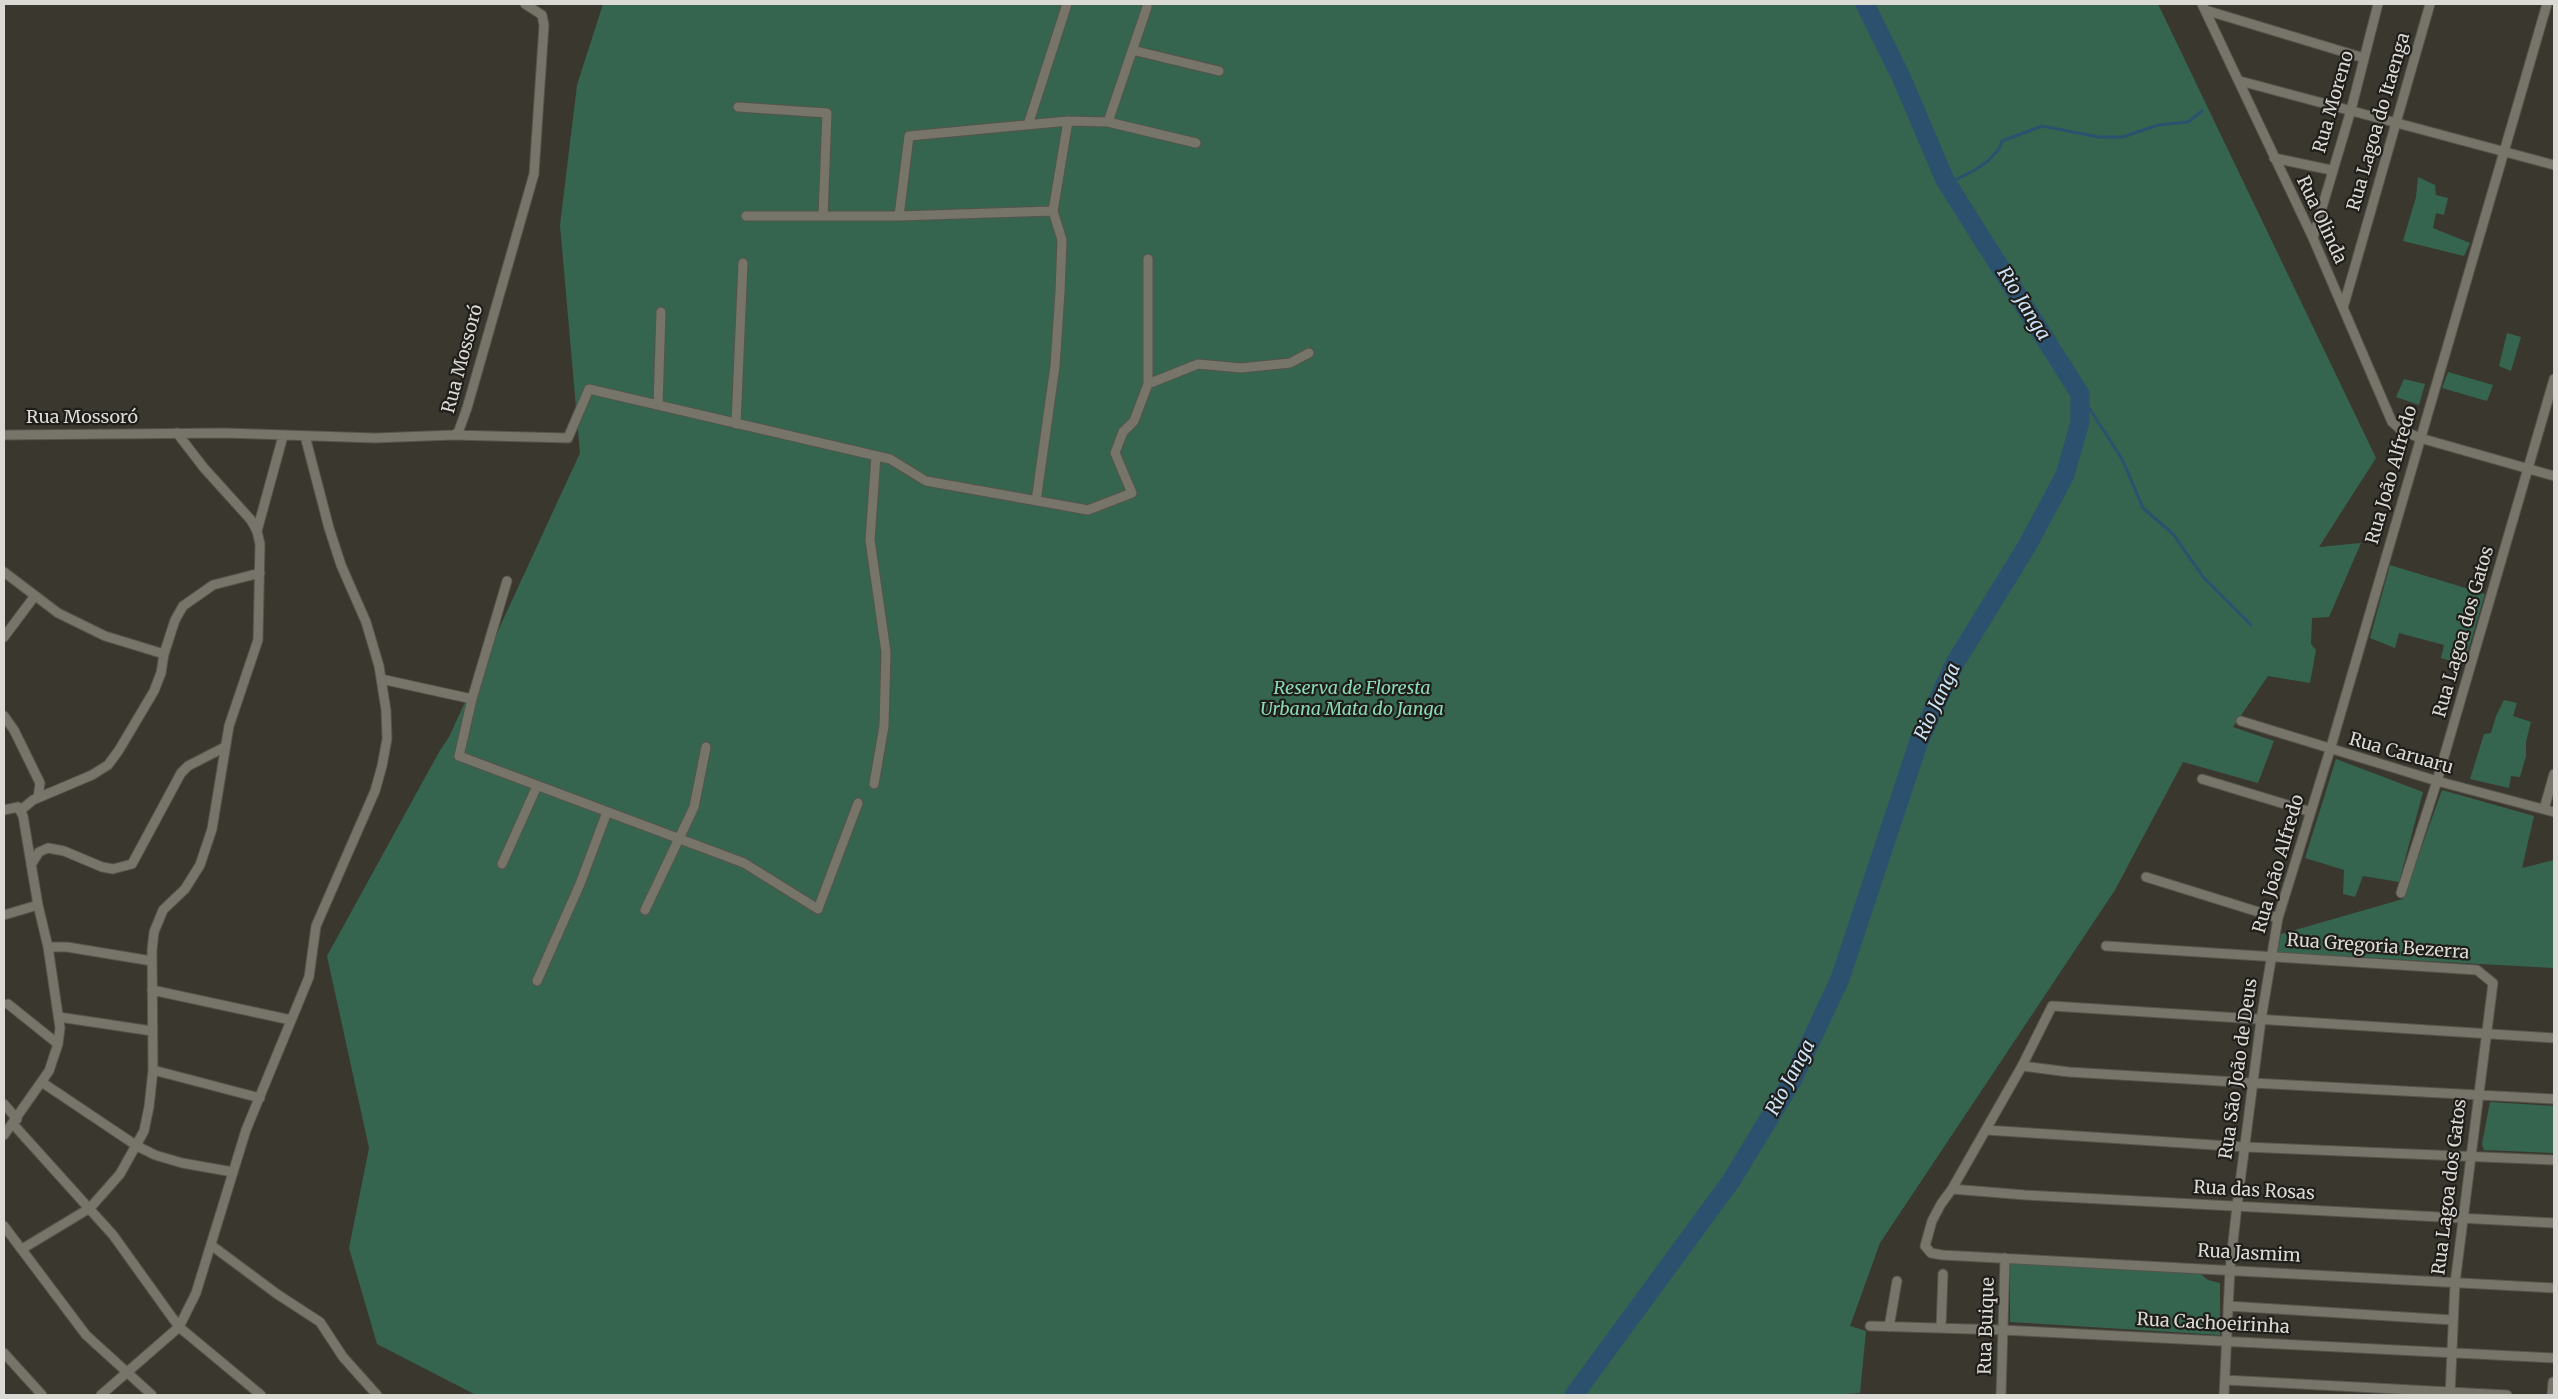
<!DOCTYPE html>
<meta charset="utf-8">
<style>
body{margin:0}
#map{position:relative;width:2558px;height:1399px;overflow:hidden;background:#3a372e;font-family:Merriweather,serif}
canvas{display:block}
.frame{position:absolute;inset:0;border:5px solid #dbdad4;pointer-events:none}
</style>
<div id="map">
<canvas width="2558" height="1399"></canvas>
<div class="frame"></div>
</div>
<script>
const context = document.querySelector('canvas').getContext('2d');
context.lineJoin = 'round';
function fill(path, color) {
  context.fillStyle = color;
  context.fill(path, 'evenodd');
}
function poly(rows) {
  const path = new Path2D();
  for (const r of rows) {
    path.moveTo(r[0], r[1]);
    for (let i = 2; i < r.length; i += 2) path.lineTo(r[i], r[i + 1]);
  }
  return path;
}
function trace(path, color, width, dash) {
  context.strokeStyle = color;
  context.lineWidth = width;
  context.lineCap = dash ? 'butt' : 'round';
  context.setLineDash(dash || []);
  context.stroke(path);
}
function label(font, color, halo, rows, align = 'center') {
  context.font = font + ' Merriweather,serif';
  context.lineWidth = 4.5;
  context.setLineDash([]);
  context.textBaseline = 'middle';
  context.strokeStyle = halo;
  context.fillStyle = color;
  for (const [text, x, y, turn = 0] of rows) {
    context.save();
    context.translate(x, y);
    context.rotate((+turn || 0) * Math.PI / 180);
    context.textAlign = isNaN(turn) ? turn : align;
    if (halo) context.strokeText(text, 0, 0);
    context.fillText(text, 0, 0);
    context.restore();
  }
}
const green = poly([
 [603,4,2158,4,2376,458,2319,547,2361,543,2329,617,2312,618,2311,644,2316,650,2310,683,2268,676,2233,727,2274,741,2258,783,2183,762,2115,890,1880,1243,1850,1326,1866,1331,1860,1393,1835,1395,476,1395,377,1344,349,1248,369,1148,327,956,439,752,449,737,580,453,560,225,577,85],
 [2418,177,2435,185,2436,195,2448,198,2444,215,2436,213,2433,228,2470,243,2464,256,2403,241,2416,197],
 [2507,333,2521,337,2511,371,2499,366],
 [2448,372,2493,385,2487,401,2442,388],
 [2404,379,2425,384,2419,405,2396,397],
 [2390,565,2485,594,2464,665,2441,658,2444,645,2399,633,2395,648,2370,638],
 [2504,700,2517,703,2513,716,2531,722,2526,742,2526,756,2520,777,2511,776,2509,788,2470,779,2484,734,2491,733,2496,716],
 [2336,759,2423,792,2399,882,2363,876,2355,897,2343,894,2344,870,2305,858],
 [2442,790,2534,816,2522,868,2554,860,2554,968,2277,953,2281,934,2403,899],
 [2490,1102,2554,1106,2554,1153,2484,1150,2482,1144],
 [2010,1263,2198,1272,2208,1280,2220,1283,2220,1335,2010,1322]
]);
const stream = poly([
 [1947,184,1975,170,1988,161,1999,149,2002,141,2042,126,2099,137,2123,137,2158,125,2188,122,2202,111],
 [2080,394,2122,459,2143,508,2173,534,2204,578,2251,625]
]);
const river = poly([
 [1574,1395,1731,1181,1793,1079,1840,979,1919,741,1955,663,2027,546,2065,475,2080,422,2080,394,1945,180,1902,79,1865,4]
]);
const street = poly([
 [2202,4,2313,238,2392,422,2401,430,2420,438,2554,476],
 [2205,10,2364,58],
 [1132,50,1219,71],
 [2240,81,2554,165],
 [738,107,827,113,823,216],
 [1108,122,1196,143],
 [1028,125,1067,4],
 [2274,158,2331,170],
 [746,216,899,216,1053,211],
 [899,216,909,136,1068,121,1108,122,1147,7],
 [2313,238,2351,110,2378,4],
 [1148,259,1148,384],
 [2343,308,2430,4],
 [658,405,661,312],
 [736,424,743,263],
 [4,435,225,433,375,438,453,435,458,433,467,408,534,174,544,25,542,15,525,4],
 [453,435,568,438,589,389,890,459,926,481,1088,510,1132,493,1115,453,1123,432,1134,421,1148,384,1198,364,1241,368,1290,363,1309,353],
 [1036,501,1055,366,1060,292,1062,240,1053,211,1068,121],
 [257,531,283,436],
 [4,572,58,613,105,636,164,654],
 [4,637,34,597],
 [381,679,472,699,459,756,744,863,818,909,858,803],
 [472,699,507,581],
 [4,716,14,730,40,783,38,798],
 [2241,721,2437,781,2554,812],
 [2202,779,2311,812],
 [874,784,884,726,886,652,870,540,876,456],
 [2544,809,2554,774],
 [4,810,18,807,23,816,38,905,48,947,60,1028,58,1044,49,1071,4,1135],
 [21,810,33,800,92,775,108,765,119,750,154,691,161,673,164,654,175,620,183,606,213,585,260,573],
 [502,864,537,786],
 [31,865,39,852,48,848,64,851,102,867,113,869,132,864,181,773,188,766,225,747],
 [2146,877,2278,918],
 [2401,893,2437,781,2554,379],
 [645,910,694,807,706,747],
 [4,915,38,905],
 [2106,946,2477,970,2493,983,2455,1283,2450,1395],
 [48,947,67,947,152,961],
 [537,981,580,884,607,812],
 [152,990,291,1020],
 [8,1004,58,1044],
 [59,1017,152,1031],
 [2554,1038,2052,1006,2022,1066,1952,1189,1941,1204,1932,1221,1925,1246,1931,1253,1942,1255,2554,1288],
 [2022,1066,2069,1072,2253,1083,2554,1099],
 [153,1070,260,1098],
 [43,1083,137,1146,155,1155,182,1163,233,1172],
 [4,1104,17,1119],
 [13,1124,113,1235,179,1327,261,1395],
 [1986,1130,2245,1147,2554,1160],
 [1952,1189,2025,1195,2554,1223],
 [4,1226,86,1335,152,1395],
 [211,1245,277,1294,320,1322,343,1357,377,1395],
 [22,1249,90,1208,120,1174,144,1131,149,1107,153,1070,152,950,154,932,163,910,185,889,200,865,212,829,229,726,258,640,260,544,257,531,251,520,204,468,177,433],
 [2228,1306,2453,1320],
 [1870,1326,2003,1330,2554,1358],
 [1889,1327,1897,1281],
 [1941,1328,1943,1274],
 [4,1353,42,1395],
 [2225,1380,2507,1395],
 [101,1395,179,1327,196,1293,246,1130,309,977,316,926,375,791,382,766,387,739,386,710,379,666,366,622,341,565,329,528,305,436],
 [2001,1395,2005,1258],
 [2224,1395,2230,1269,2237,1206,2261,1020,2278,918,2330,750,2547,4],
 [2552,1395,2553,1382]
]);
const streetNames = [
 ["Rua Moreno",2334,102,-74],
 ["Rua Lagoa do Itaenga",2379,122,-74],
 ["Rua Olinda",2321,220,65],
 ["Rua Mossoró",463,359,-75],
 ["Rua Mossoró",82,418],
 ["Rua João Alfredo",2392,475,-74],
 ["Rua Lagoa dos Gatos",2464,632,-74],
 ["Rua Caruaru",2401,754,16],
 ["Rua João Alfredo",2279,864,-74],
 ["Rua Gregoria Bezerra",2378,947,4],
 ["Rua São João de Deus",2239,1069,-82],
 ["Rua Lagoa dos Gatos",2450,1187,-83],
 ["Rua das Rosas",2254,1191,3],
 ["Rua Jasmim",2249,1254,3],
 ["Rua Cachoeirinha",2213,1324,3],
 ["Rua Buique",1987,1326,-88]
];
const parkNames = [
 ["Reserva de Floresta",1352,689],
 ["Urbana Mata do Janga",1352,710]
];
const waterNames = [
 ["Rio Janga",2023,304,58],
 ["Rio Janga",1938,702,-65],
 ["Rio Janga",1791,1078,-62]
];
fill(green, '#36654f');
trace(stream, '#2b516e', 3);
trace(river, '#2b516e', 19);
trace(street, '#55534b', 11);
trace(street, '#77746a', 9);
label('18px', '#dbdad4', '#201e1a', streetNames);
label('italic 18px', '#8bdbb4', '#201e1a', parkNames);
label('italic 19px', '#cbe4f8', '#201e1a', waterNames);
</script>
